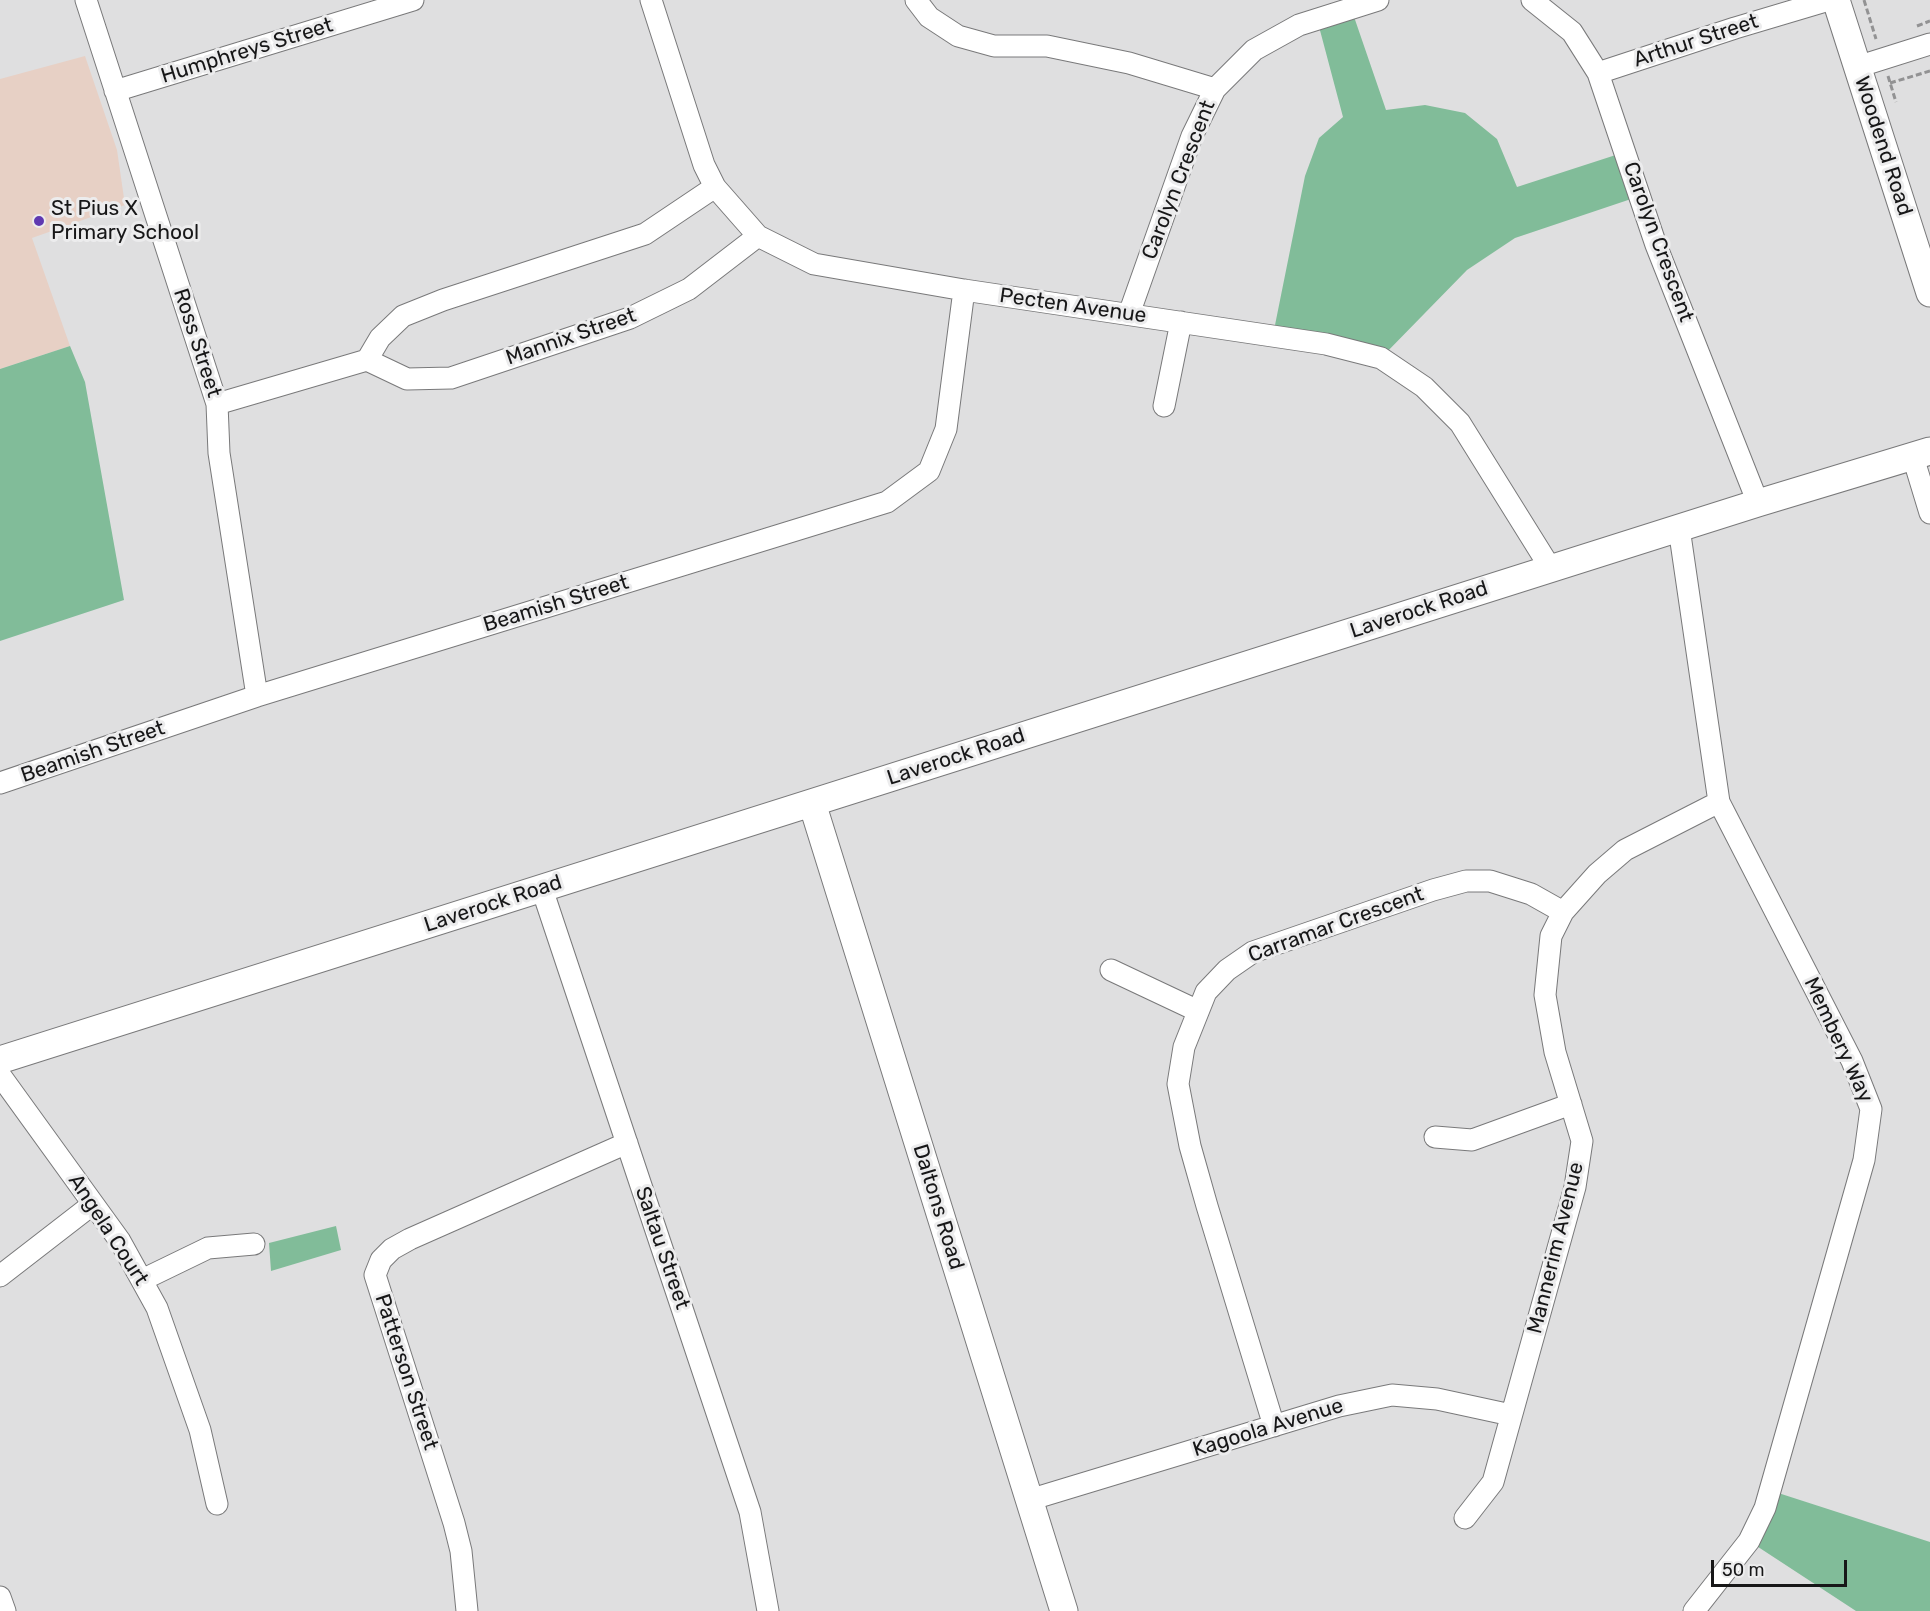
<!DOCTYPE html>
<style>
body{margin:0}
#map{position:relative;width:1930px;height:1611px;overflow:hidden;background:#dfdfe0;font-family:Rubik,sans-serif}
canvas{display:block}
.scale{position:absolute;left:1711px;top:1560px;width:136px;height:27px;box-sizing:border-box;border:3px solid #171718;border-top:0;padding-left:8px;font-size:18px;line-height:21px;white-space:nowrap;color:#171718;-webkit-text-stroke:4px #ececed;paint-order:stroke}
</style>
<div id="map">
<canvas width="1930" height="1611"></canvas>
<div class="scale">50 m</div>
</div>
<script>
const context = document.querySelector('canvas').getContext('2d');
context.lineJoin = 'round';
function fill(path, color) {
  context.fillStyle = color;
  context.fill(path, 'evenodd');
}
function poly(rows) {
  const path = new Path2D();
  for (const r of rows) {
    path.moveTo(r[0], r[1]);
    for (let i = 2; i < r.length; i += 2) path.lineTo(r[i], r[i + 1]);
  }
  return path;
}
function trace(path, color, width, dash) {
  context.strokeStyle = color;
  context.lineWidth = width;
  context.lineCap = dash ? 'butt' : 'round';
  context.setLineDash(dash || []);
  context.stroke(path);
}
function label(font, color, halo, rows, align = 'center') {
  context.font = font + ' Rubik,sans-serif';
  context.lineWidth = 6;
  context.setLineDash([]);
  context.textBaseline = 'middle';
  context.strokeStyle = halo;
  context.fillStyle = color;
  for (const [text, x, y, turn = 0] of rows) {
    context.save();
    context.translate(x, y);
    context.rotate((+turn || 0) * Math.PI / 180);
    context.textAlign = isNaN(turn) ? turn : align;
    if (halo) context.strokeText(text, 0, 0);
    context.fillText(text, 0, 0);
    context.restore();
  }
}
const education = poly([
 [85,56,117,150,125,205,32,238,70,346,0,369,0,79]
]);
const green = poly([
 [1351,8,1386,110,1425,105,1465,113,1497,139,1517,187,1625,152,1640,196,1515,238,1467,270,1381,358,1273,335,1305,176,1319,138,1343,117,1317,19],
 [70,346,85,382,124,600,0,641,0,369],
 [336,1226,341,1250,271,1271,269,1243],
 [1769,1490,1930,1542,1930,1611,1856,1611,1749,1541]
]);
const path = poly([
 [1864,0,1876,39],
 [1917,26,1930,21],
 [1888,76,1896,102],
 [1890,83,1930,71]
]);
const minor = poly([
 [86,0,217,404,219,453,257,696],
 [651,0,704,165,715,187,758,236,814,264,964,290,1326,344,1381,358,1424,387,1460,423,1551,569],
 [916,0,929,17,958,36,994,46,1047,46,1129,63,1215,89],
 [1532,0,1572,32,1598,73,1656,245,1758,503],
 [1857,67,1930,44],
 [1598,73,1735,28,1829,0],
 [115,91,413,0],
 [1129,314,1192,136,1215,89,1254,50,1299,25,1378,0],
 [367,360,380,338,403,316,443,300,645,234,715,187],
 [217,404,367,360,407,379,451,378,630,318,689,289,758,236],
 [1164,406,1181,322],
 [1913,457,1930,513],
 [1679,528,1719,802,1852,1061,1871,1109,1864,1160,1765,1508,1749,1541,1694,1611],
 [0,783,257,696,887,502,929,471,946,429,964,290],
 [542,889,750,1512,768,1611],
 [1111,970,1198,1011],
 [0,1075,120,1241,157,1308,200,1430,217,1504],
 [1435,1137,1472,1140,1571,1104],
 [0,1276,93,1204],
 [142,1280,208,1248,254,1244],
 [1274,1426,1207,1206,1190,1146,1178,1084,1184,1047,1206,992,1227,970,1253,952,1433,890,1466,881,1490,881,1531,894,1563,912],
 [1029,1500,1339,1406,1392,1395,1437,1399,1511,1415],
 [1465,1518,1493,1482,1575,1187,1582,1141,1555,1052,1545,995,1551,936,1563,912,1597,874,1625,850,1719,802],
 [0,1597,5,1611],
 [467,1611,461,1551,454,1523,375,1275,381,1260,392,1249,410,1239,627,1143]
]);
const tertiary = poly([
 [1836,0,1930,293],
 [812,803,1064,1611],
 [0,1060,1758,503,1930,451]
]);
const markers = [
 [39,221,6,"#5f39b1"]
];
const streetNames = [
 ["Arthur Street",1696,41,-18],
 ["Humphreys Street",247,51,-17],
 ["Woodend Road",1883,146,72],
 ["Carolyn Crescent",1179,180,-69],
 ["Carolyn Crescent",1658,242,70],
 ["Pecten Avenue",1073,306,8],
 ["Mannix Street",571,337,-19],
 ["Ross Street",197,343,72],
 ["Beamish Street",556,604,-17],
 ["Laverock Road",1419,610,-18],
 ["Beamish Street",93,752,-19],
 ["Laverock Road",956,757,-18],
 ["Laverock Road",493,904,-18],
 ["Carramar Crescent",1336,925,-20],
 ["Membery Way",1838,1040,65],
 ["Daltons Road",938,1207,73],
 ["Angela Court",108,1230,57],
 ["Saltau Street",662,1248,71],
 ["Mannerim Avenue",1556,1248,-76],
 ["Patterson Street",406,1372,72],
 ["Kagoola Avenue",1268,1428,-17]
];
const poiNames = [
 ["St Pius X",51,209],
 ["Primary School",51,233]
];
fill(education, '#e7d0c5');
fill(green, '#81bc99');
trace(minor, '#79797a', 23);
trace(tertiary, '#79797a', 29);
trace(path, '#929293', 3, [6, 3]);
trace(minor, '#fff', 21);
trace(tertiary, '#fff', 27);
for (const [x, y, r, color] of markers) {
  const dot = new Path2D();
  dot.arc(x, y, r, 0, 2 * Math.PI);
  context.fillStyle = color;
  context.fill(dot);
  trace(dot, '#ececed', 2);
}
label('21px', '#171718', '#ececed', streetNames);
label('21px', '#171718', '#ececed', poiNames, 'left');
</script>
